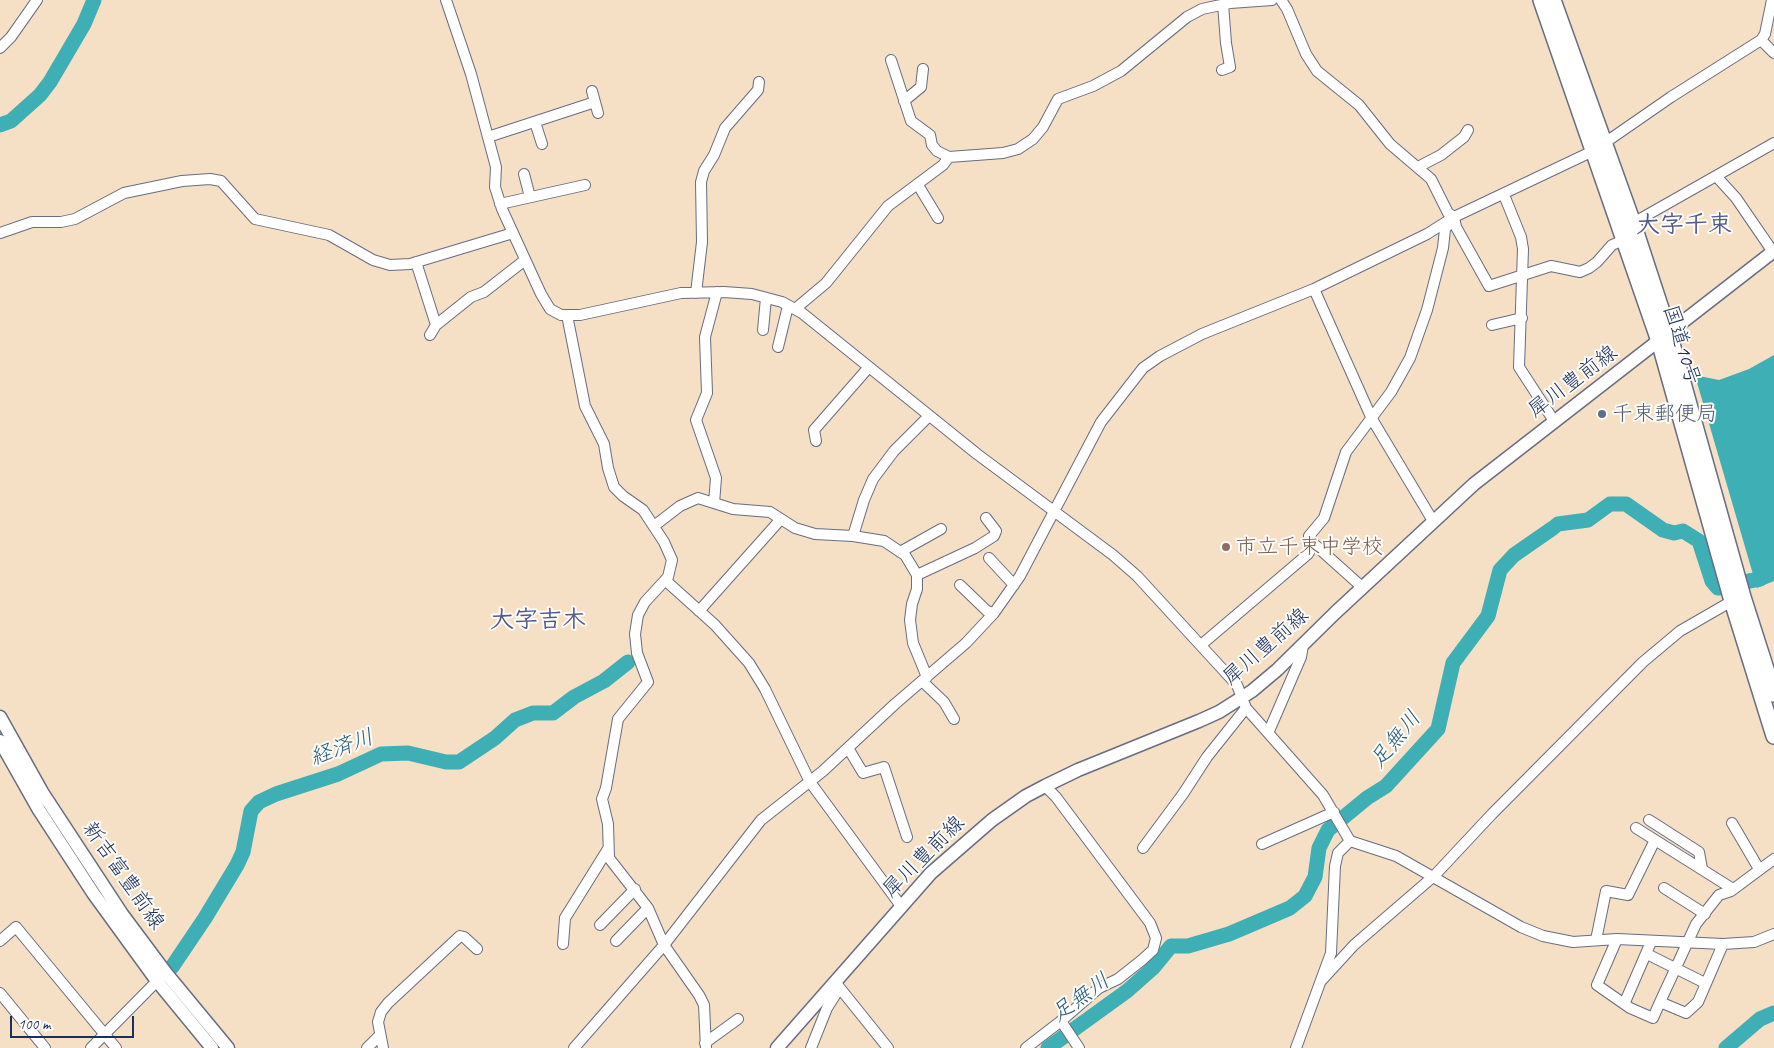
<!DOCTYPE html>
<meta charset="utf-8">
<style>
body{margin:0}
#map{position:relative;width:1774px;height:1048px;overflow:hidden;background:#f5dfc5;font-family:Caveat,sans-serif}
canvas{display:block}
.scale{position:absolute;left:10px;top:1016px;width:124px;height:22px;box-sizing:border-box;border:2px solid #1b2f5e;border-top:0;padding-left:6px;font-size:15px;line-height:18px;white-space:nowrap;color:#1b2f5e;-webkit-text-stroke:4px #fdfcf7;paint-order:stroke}
</style>
<div id="map">
<canvas width="1774" height="1048"></canvas>
<div class="scale">100 m</div>
</div>
<script>
const context = document.querySelector('canvas').getContext('2d');
context.lineJoin = 'round';
function fill(path, color) {
  context.fillStyle = color;
  context.fill(path, 'evenodd');
}
function poly(rows) {
  const path = new Path2D();
  for (const r of rows) {
    path.moveTo(r[0], r[1]);
    for (let i = 2; i < r.length; i += 2) path.lineTo(r[i], r[i + 1]);
  }
  return path;
}
function trace(path, color, width, dash) {
  context.strokeStyle = color;
  context.lineWidth = width;
  context.lineCap = dash ? 'butt' : 'round';
  context.setLineDash(dash || []);
  context.stroke(path);
}
function label(font, color, halo, rows, align = 'center') {
  context.font = font + ' Caveat,"Klee One",sans-serif';
  context.lineWidth = 4;
  context.setLineDash([]);
  context.textBaseline = 'middle';
  context.strokeStyle = halo;
  context.fillStyle = color;
  for (const [text, x, y, turn = 0] of rows) {
    context.save();
    context.translate(x, y);
    context.rotate((+turn || 0) * Math.PI / 180);
    context.textAlign = isNaN(turn) ? turn : align;
    if (halo) context.strokeText(text, 0, 0);
    context.fillText(text, 0, 0);
    context.restore();
  }
}
const water = poly([
 [1774,355,1774,581,1757,588,1696,379,1699,376,1719,380,1749,369]
]);
const river = poly([
 [0,125,11,121,40,95,50,82,84,24,94,0],
 [1749,581,1760,579,1774,541],
 [172,967,205,918,237,865,243,852,251,811,259,802,276,794,338,774,381,754,408,753,446,762,459,762,495,738,515,720,533,713,553,713,574,697,604,681,628,662],
 [1048,1048,1127,991,1153,968,1171,946,1188,946,1229,934,1290,908,1305,896,1315,877,1319,848,1328,830,1367,798,1386,786,1438,729,1453,663,1488,616,1500,570,1514,555,1553,528,1558,524,1588,520,1610,504,1626,504,1663,530,1674,533,1683,531,1699,541,1712,581,1718,588,1720,588],
 [1726,1048,1760,1019,1774,1013]
]);
const minor = poly([
 [446,0,471,74,496,167,495,187,502,209,541,294,550,309,561,315,580,315,681,293,724,292,752,294,782,302,802,313,977,454,1113,555,1137,576,1237,685,1246,708,1323,795,1350,841,1396,856,1521,927,1543,936,1573,942,1617,939,1723,944,1754,942,1774,934],
 [1281,0,1287,9,1306,54,1317,71,1359,105,1390,144,1431,179,1448,213,1454,217,1456,227,1489,286,1551,266,1580,272,1589,268,1597,262,1612,245,1624,240,1633,223,1774,143],
 [1761,40,1774,53],
 [0,48,11,37,37,0],
 [891,60,911,121,930,135,932,145,937,151,949,157,1003,153,1018,149,1033,139,1043,127,1058,99,1093,86,1121,71,1187,17,1202,9,1230,3,1272,0],
 [1222,70,1230,67,1226,43,1223,4],
 [592,91,598,113],
 [904,101,921,87,923,69],
 [535,122,542,144],
 [488,137,595,102],
 [1418,167,1441,155,1464,137,1468,130],
 [524,174,530,197],
 [1716,176,1736,198,1773,252],
 [918,185,938,218],
 [1504,195,1521,237,1523,249,1519,367,1554,421],
 [500,204,585,185],
 [0,233,32,222,61,222,75,219,124,193,182,181,210,179,221,181,255,219,329,235,373,260,390,265,410,264,513,233],
 [416,262,436,325,430,335],
 [1314,289,1372,419,1433,521],
 [696,293,702,242,701,182,704,171,714,155,725,128,758,90,759,82],
 [795,309,826,283,888,206,943,165,949,157],
 [567,315,585,406,604,444,608,468,614,487,623,496,643,510,664,542,672,560,668,577,645,602,638,615,635,634,637,653,648,682,618,719,606,788,602,799,608,824,609,858,648,908,664,945,699,995,704,1005,706,1048],
 [436,325,471,297,484,292,525,260],
 [1492,325,1522,318],
 [763,330,766,298],
 [778,347,788,306],
 [816,441,814,430,869,367],
 [714,503,716,478,696,420,707,393,705,337,717,292],
 [654,526,680,506,698,498,733,509,770,512,795,528,815,534,853,536,884,541,905,555,917,575,917,589,912,604,910,620,913,643,927,677],
 [853,536,864,500,873,479,894,451,929,416],
 [900,552,941,529],
 [989,558,1014,585],
 [917,575,975,548,994,536,996,531,986,518],
 [665,580,715,625,749,663,765,689,810,782,901,906],
 [960,585,987,611,994,613],
 [1362,587,1314,544,1309,536,1324,518,1346,452,1391,392,1410,358,1427,310,1443,248,1445,229,1452,220],
 [699,611,781,519],
 [1201,645,1308,554,1314,544],
 [922,681,944,702,954,719],
 [1269,731,1301,657,1303,645],
 [848,748,863,773,884,767,907,837],
 [1649,820,1699,852,1702,869],
 [1732,823,1759,869],
 [1636,828,1655,840],
 [1262,844,1334,812],
 [1143,848,1183,794,1207,757,1246,708],
 [1664,888,1705,914],
 [600,925,635,889],
 [1617,939,1597,985,1630,1008,1653,1018,1660,1002,1686,1013,1698,1002,1723,944],
 [1596,940,1606,891,1628,895,1655,840,1733,889],
 [0,941,16,927,116,1048],
 [616,941,648,908],
 [563,944,565,918,608,849],
 [1647,954,1705,983],
 [1322,980,1354,945,1434,876,1492,814,1643,662,1680,631,1732,601],
 [835,982,888,1048],
 [0,993,45,1048],
 [1625,1002,1651,942],
 [1660,1002,1696,924,1719,895,1731,891,1774,859],
 [1061,1021,1079,1048],
 [705,1043,738,1019],
 [91,1048,162,976],
 [367,1048,379,1036],
 [383,1048,378,1022,381,1012,388,1003,460,936,464,937,477,949],
 [574,1048,664,945,761,820,823,771,895,704,966,643,994,613,1020,576,1101,422,1143,368,1160,356,1202,334,1314,289,1427,234,1454,217,1593,151,1671,97,1761,40,1765,34,1772,0],
 [811,1048,827,1008,839,989],
 [1026,1048,1061,1021,1099,988,1118,979,1142,960,1153,950,1156,938,1150,923,1056,797,1045,786],
 [1296,1048,1331,953,1335,866,1338,853,1350,841]
]);
const major = poly([
 [0,717,42,792,122,914,166,973,228,1048],
 [0,741,39,810,93,893,157,981,212,1048],
 [777,1048,931,873,992,820,1026,796,1045,786,1078,770,1199,721,1219,712,1252,691,1277,670,1335,613,1474,484,1774,251]
]);
const highway = poly([
 [1541,0,1659,341,1732,601,1774,736],
 [1553,0,1633,223,1669,333,1743,597,1774,694]
]);
const markers = [
 [1602,414,5,"#5c6f8a"],
 [1226,547,5,"#8d6e63"]
];
const streetNames = [
 ["国道10号",1681,345,73],
 ["犀川豊前線",1573,382,-37],
 ["犀川豊前線",1266,647,-41],
 ["犀川豊前線",924,857,-45],
 ["新吉富豊前線",123,876,55]
];
const serviceNames = [
 ["千束郵便局",1612,414]
];
const educationNames = [
 ["市立千束中学校",1236,547]
];
const waterNames = [
 ["足無川",1396,740,-51],
 ["経済川",342,748,-20],
 ["足無川",1081,998,-36]
];
const quarterNames = [
 ["大字千束",1684,226],
 ["大字吉木",538,621]
];
fill(water, '#3eafb5');
trace(river, '#3eafb5', 15);
trace(minor, '#676d82', 12);
trace(major, '#676d82', 15);
trace(highway, '#676d82', 18);
trace(minor, '#fff', 10);
trace(major, '#fff', 12);
trace(highway, '#fff', 15);
for (const [x, y, r, color] of markers) {
  const dot = new Path2D();
  dot.arc(x, y, r, 0, 2 * Math.PI);
  context.fillStyle = color;
  context.fill(dot);
  trace(dot, '#fdfcf7', 2);
}
label('21px', '#1b2f5e', '#fdfcf7', streetNames);
label('21px', '#4e5e75', '#fdfcf7', serviceNames, 'left');
label('21px', '#785e54', '#fdfcf7', educationNames, 'left');
label('italic 22px', '#275c7c', '#fdfcf7', waterNames);
label('bold 24px', '#53598c', '#fdfcf7', quarterNames);
</script>
